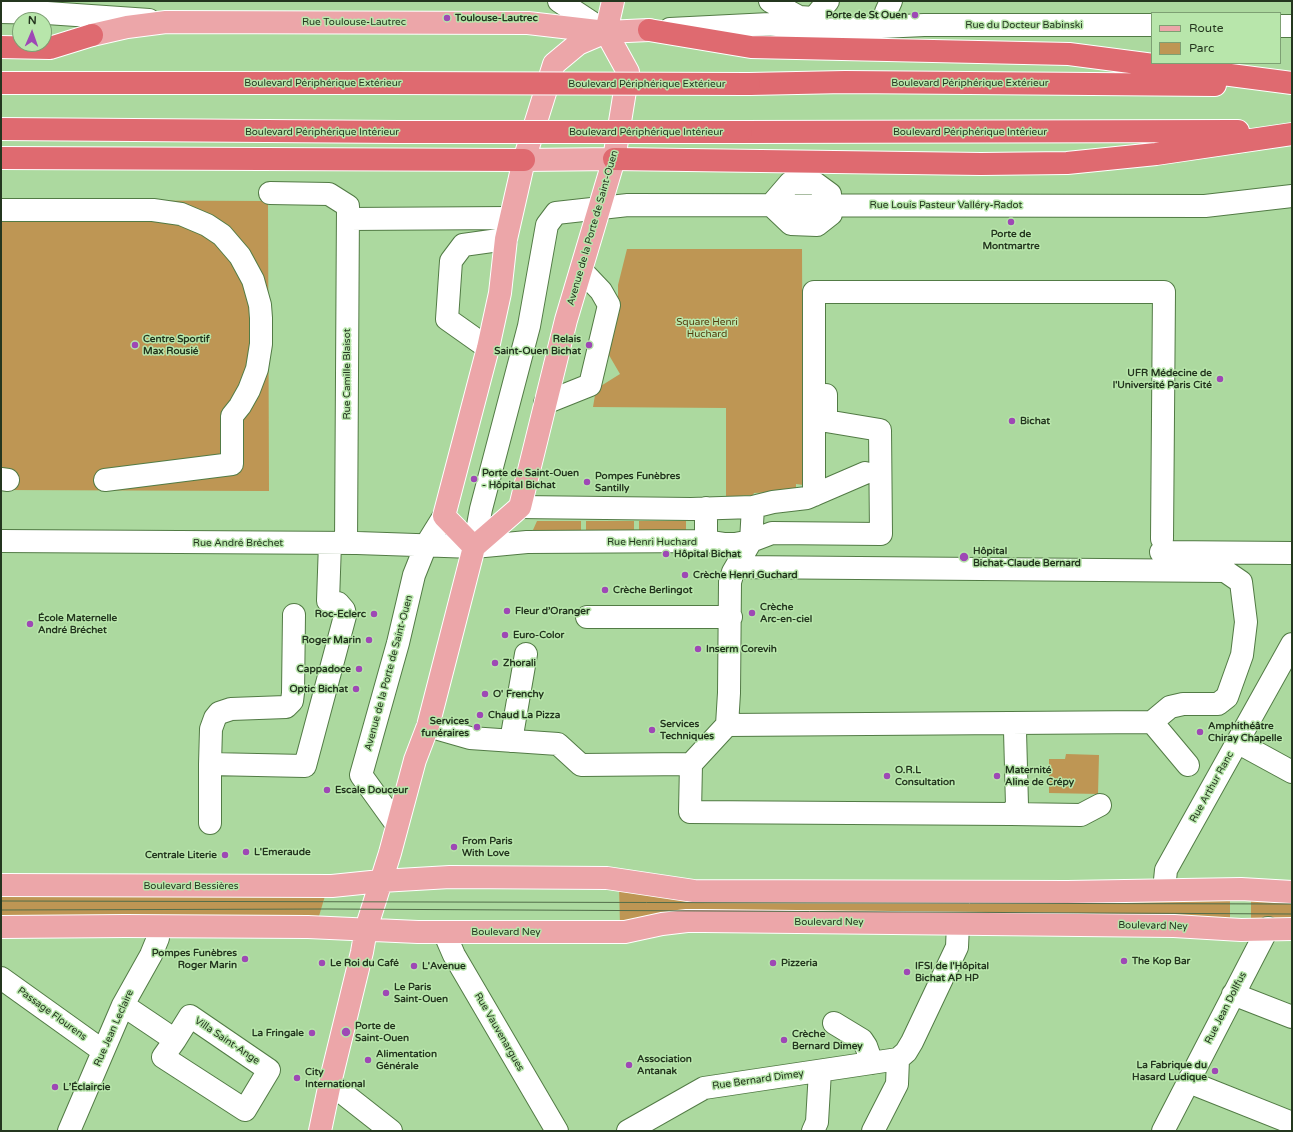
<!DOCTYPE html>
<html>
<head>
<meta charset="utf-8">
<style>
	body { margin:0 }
	#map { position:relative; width:1293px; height:1132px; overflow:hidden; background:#acd99f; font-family:"Varela Round",sans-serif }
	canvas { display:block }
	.frame { position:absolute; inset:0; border:2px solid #24361f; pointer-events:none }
	.legend { position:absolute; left:1151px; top:12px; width:130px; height:52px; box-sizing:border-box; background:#b8e6ab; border:1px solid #7da073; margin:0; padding:5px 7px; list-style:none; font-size:12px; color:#24361f }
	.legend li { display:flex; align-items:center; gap:8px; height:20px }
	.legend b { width:20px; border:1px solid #7da073 }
	.north { position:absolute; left:12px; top:12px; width:40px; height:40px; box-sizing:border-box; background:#b8e6ab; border:1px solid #7da073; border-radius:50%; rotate:2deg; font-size:11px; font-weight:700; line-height:16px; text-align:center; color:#24361f }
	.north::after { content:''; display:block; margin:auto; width:14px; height:18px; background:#9e48b5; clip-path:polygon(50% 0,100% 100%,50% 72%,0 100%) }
</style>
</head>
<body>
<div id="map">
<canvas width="1293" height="1132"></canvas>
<div class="frame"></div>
<ul class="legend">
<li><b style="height:5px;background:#eca6a9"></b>Route</li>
<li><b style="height:11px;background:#be9654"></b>Parc</li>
</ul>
<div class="north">N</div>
</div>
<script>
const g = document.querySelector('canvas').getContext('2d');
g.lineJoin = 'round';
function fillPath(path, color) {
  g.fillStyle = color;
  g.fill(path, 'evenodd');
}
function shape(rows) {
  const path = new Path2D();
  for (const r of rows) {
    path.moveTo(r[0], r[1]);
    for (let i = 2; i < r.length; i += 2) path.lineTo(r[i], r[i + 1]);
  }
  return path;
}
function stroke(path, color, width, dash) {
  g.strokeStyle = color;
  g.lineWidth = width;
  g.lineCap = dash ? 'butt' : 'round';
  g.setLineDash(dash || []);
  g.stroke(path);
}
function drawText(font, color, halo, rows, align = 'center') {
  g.font = font + ' "Varela Round",sans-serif';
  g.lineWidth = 3;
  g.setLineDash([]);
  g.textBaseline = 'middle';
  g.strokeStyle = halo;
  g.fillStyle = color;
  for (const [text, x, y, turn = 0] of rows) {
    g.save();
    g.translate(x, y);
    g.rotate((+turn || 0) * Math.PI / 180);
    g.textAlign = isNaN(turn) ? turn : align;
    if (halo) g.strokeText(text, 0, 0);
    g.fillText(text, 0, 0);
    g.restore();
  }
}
fillPath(shape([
	[1,200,268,201,269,491,1,490],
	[627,249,802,249,803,485,796,484,796,491,754,493,753,495,726,497,726,408,593,407,596,389,620,374,606,350,618,303,618,285],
	[537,521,581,521,581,530,533,530],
	[586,521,634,521,634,531,586,530],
	[639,521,686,521,686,531,639,530],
	[1066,754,1099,755,1098,794,1049,793,1049,759,1065,759],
	[619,887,1230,897,1230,921,620,925],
	[1,890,325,896,319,916,310,916,309,919,1,919],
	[1251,897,1292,900,1292,918,1251,921]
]), '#be9654');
const minor = shape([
	[559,1,606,32],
	[770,1,799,17,814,18],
	[1,12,47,13,149,20],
	[886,12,891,1],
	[814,18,828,1],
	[1280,26,1292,26],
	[670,29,770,24,799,28,817,30,924,25,1152,25],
	[790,183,815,183,830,194,831,214,817,225,791,224,771,205,790,183],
	[270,193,329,194,348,206,346,543],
	[1,210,153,210,181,214,207,225,222,235,240,256,253,280,260,305,261,318,261,344,257,369,249,390,240,406,232,416,232,464,105,480],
	[348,219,510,218],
	[488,348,447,319,451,261,463,245,506,239],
	[545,403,590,385,609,305,601,291,582,271],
	[1,479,8,480],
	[814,495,814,292,1164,292,1162,539],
	[520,507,691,509,753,507,773,502,807,498,865,473],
	[753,507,751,541,733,572,730,582,729,693,727,725,691,764,690,812,1011,814,1017,805,1015,731,1020,723],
	[1,541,357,543,474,547,527,542,706,541,706,508],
	[706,541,725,544,735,544,751,541,772,533,881,534,880,430,826,421,826,395],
	[474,547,481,509,529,326,547,225,556,213,628,205,1205,206,1292,196],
	[1161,552,1292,553],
	[736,567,1225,571,1241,582,1246,622,1242,655,1227,697,1218,704,1183,704,1170,707,1152,722],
	[587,617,731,617],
	[727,725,1152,722,1188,765],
	[428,726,470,738,558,744,581,765,691,764],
	[511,741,526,654],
	[1237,742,1292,772],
	[210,764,211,729,215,718,219,713,231,709,286,707,292,701,293,693,294,615],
	[1011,814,1081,815,1100,805],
	[210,823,210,764,305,766,345,616,344,610,338,603,328,601,330,543],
	[397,825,361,775,398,643,414,575,426,545,444,516],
	[1164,890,1166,870,1292,644],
	[444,932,454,955,557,1131],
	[1,978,103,1051],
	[1233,994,1292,1017],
	[123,1005,175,1040,163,1057,245,1110,269,1070,190,1016,175,1040],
	[834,1023,862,1040,866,1046,872,1063],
	[1190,1078,1199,1086,1292,1123],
	[330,1083,391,1131],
	[69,1131,123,1005,151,955,158,938,158,927],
	[628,1131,704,1088,898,1059,906,1052,912,1042,957,947,958,924],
	[813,1131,817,1122,820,1071],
	[873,1131,897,1084,898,1059],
	[1163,1131,1268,928]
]);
const major = shape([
	[606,32,613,1],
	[92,35,127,27,166,22,528,23,606,32,649,30],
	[524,160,614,159],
	[474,547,444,516,488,348,500,293,506,239,524,160,554,64,578,44,606,32],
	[1,885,332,886,381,881,450,877,607,878,694,891,1067,892,1241,889,1292,892],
	[1,927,125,926,308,927,418,932,625,932,662,924,687,921,703,921,1174,926,1241,930,1292,929],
	[320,1131,330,1083,362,952,366,929,390,853,415,760,428,726,474,547,520,507,566,320,614,159,628,72,606,32]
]);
const highway = shape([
	[649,30,751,47,1069,54,1292,83],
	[1,47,50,48,92,35],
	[1,83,389,83],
	[749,84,845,82,1215,85],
	[1,129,399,132],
	[741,132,1238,131],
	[1,158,524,160],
	[614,159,981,164,1067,163,1156,154,1292,134]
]);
stroke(minor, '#527b45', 24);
stroke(major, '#fff', 24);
stroke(highway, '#fff', 24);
stroke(minor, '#fff', 22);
stroke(major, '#eca6a9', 22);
stroke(highway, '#df6a70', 22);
stroke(shape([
	[1,901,1292,904],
	[1,910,327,909,1292,914]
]), '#526d4a', 1);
const highwayBridge = shape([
	[389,83,749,84],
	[399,132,741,132]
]);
stroke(highwayBridge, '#fff', 24, []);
stroke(highwayBridge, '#df6a70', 22);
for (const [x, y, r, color] of [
	[915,15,4,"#9e48b5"],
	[447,18,4,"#9e48b5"],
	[1011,222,4,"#9e48b5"],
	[135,345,4,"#9e48b5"],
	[589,345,4,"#9e48b5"],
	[1220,379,4,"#9e48b5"],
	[1012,421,4,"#9e48b5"],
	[474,479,4,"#9e48b5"],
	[587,482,4,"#9e48b5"],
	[666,554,4,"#9e48b5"],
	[964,557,5,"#9e48b5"],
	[685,575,4,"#9e48b5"],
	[605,590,4,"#9e48b5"],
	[507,611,4,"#9e48b5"],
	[752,613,4,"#9e48b5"],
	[374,614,4,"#9e48b5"],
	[30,624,4,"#9e48b5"],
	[505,635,4,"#9e48b5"],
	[369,640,4,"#9e48b5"],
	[698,649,4,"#9e48b5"],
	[495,663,4,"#9e48b5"],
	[359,669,4,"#9e48b5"],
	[356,689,4,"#9e48b5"],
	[485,694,4,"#9e48b5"],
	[480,715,4,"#9e48b5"],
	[477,727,4,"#9e48b5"],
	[652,730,4,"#9e48b5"],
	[1200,732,4,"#9e48b5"],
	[887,776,4,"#9e48b5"],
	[997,776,4,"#9e48b5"],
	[327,790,4,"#9e48b5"],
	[454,847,4,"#9e48b5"],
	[246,852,4,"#9e48b5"],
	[225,855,4,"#9e48b5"],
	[245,959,4,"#9e48b5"],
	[1124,961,4,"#9e48b5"],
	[322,963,4,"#9e48b5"],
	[773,963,4,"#9e48b5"],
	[414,966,4,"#9e48b5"],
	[907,972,4,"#9e48b5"],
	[386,993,4,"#9e48b5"],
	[346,1032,5,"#9e48b5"],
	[312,1033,4,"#9e48b5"],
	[784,1040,4,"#9e48b5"],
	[368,1060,4,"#9e48b5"],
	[629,1065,4,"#9e48b5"],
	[1215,1071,4,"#9e48b5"],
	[297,1078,4,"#9e48b5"],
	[55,1087,4,"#9e48b5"]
]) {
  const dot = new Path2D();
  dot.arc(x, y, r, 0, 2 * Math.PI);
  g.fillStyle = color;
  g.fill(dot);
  stroke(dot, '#b8e6ab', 1.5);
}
drawText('bold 10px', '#24361f', '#b8e6ab', [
	["Porte de St Ouen",907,15,"right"],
	["Toulouse-Lautrec",455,18],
	["Porte de",1011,234,"center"],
	["Montmartre",1011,246,"center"],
	["Centre Sportif",143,339],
	["Max Rousié",143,351],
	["Relais",581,339,"right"],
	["Saint-Ouen Bichat",581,351,"right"],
	["UFR Médecine de",1212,373,"right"],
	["l'Université Paris Cité",1212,385,"right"],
	["Bichat",1020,421],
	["Porte de Saint-Ouen",482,473],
	["- Hôpital Bichat",482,485],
	["Pompes Funèbres",595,476],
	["Santilly",595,488],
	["Hôpital",973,551],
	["Bichat-Claude Bernard",973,563],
	["Hôpital Bichat",674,554],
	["Crèche Henri Guchard",693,575],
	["Crèche Berlingot",613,590],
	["Crèche",760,607],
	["Arc-en-ciel",760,619],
	["Fleur d’Oranger",515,611],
	["Roc-Eclerc",366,614,"right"],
	["École Maternelle",38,618],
	["André Bréchet",38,630],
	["Euro-Color",513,635],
	["Roger Marin",361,640,"right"],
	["Inserm Corevih",706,649],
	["Zhorali",503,663],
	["Cappadoce",351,669,"right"],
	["Optic Bichat",348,689,"right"],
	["O' Frenchy",493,694],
	["Chaud La Pizza",488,715],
	["Services",469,721,"right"],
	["funéraires",469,733,"right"],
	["Services",660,724],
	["Techniques",660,736],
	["Amphithéâtre",1208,726],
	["Chiray Chapelle",1208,738],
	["O.R.L",895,770],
	["Consultation",895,782],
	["Maternité",1005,770],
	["Aline de Crépy",1005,782],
	["Escale Douceur",335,790],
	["From Paris",462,841],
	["With Love",462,853],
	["L'Emeraude",254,852],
	["Centrale Literie",217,855,"right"],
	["Pompes Funèbres",237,953,"right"],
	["Roger Marin",237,965,"right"],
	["The Kop Bar",1132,961],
	["Le Roi du Café",330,963],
	["Pizzeria",781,963],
	["L'Avenue",422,966],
	["IFSI de l'Hôpital",915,966],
	["Bichat AP HP",915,978],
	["Le Paris",394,987],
	["Saint-Ouen",394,999],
	["Porte de",355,1026],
	["Saint-Ouen",355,1038],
	["La Fringale",304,1033,"right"],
	["Crèche",792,1034],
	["Bernard Dimey",792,1046],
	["Alimentation",376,1054],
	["Générale",376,1066],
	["Association",637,1059],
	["Antanak",637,1071],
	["La Fabrique du",1207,1065,"right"],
	["Hasard Ludique",1207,1077,"right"],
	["City",305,1072],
	["International",305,1084],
	["L’Éclaircie",63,1087]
], 'left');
drawText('10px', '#24361f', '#b8e6ab', [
	["Rue Toulouse-Lautrec",354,22],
	["Rue du Docteur Babinski",1024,25],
	["Boulevard Périphérique Extérieur",323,83],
	["Boulevard Périphérique Extérieur",970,83],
	["Boulevard Périphérique Extérieur",647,84],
	["Boulevard Périphérique Intérieur",322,132],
	["Boulevard Périphérique Intérieur",646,132],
	["Boulevard Périphérique Intérieur",970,132],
	["Rue Louis Pasteur Valléry-Radot",946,205],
	["Avenue de la Porte de Saint-Ouen",593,228,-74],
	["Rue Camille Blaisot",347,374,-90],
	["Rue Henri Huchard",652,542],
	["Rue André Bréchet",238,543],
	["Avenue de la Porte de Saint-Ouen",389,673,-75],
	["Rue Arthur Ranc",1212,787,-61],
	["Boulevard Bessières",191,886],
	["Boulevard Ney",829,922],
	["Boulevard Ney",1153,926,1],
	["Boulevard Ney",506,932],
	["Rue Jean Dollfus",1226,1008,-63],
	["Passage Flourens",52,1014,36],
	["Rue Jean Leclaire",114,1028,-66],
	["Rue Vauvenargues",499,1032,60],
	["Villa Saint-Ange",227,1041,34],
	["Rue Bernard Dimey",758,1080,-8]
]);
drawText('10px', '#533a0b', '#b8e6ab', [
	["Square Henri",707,322],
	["Huchard",707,334]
]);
</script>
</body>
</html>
